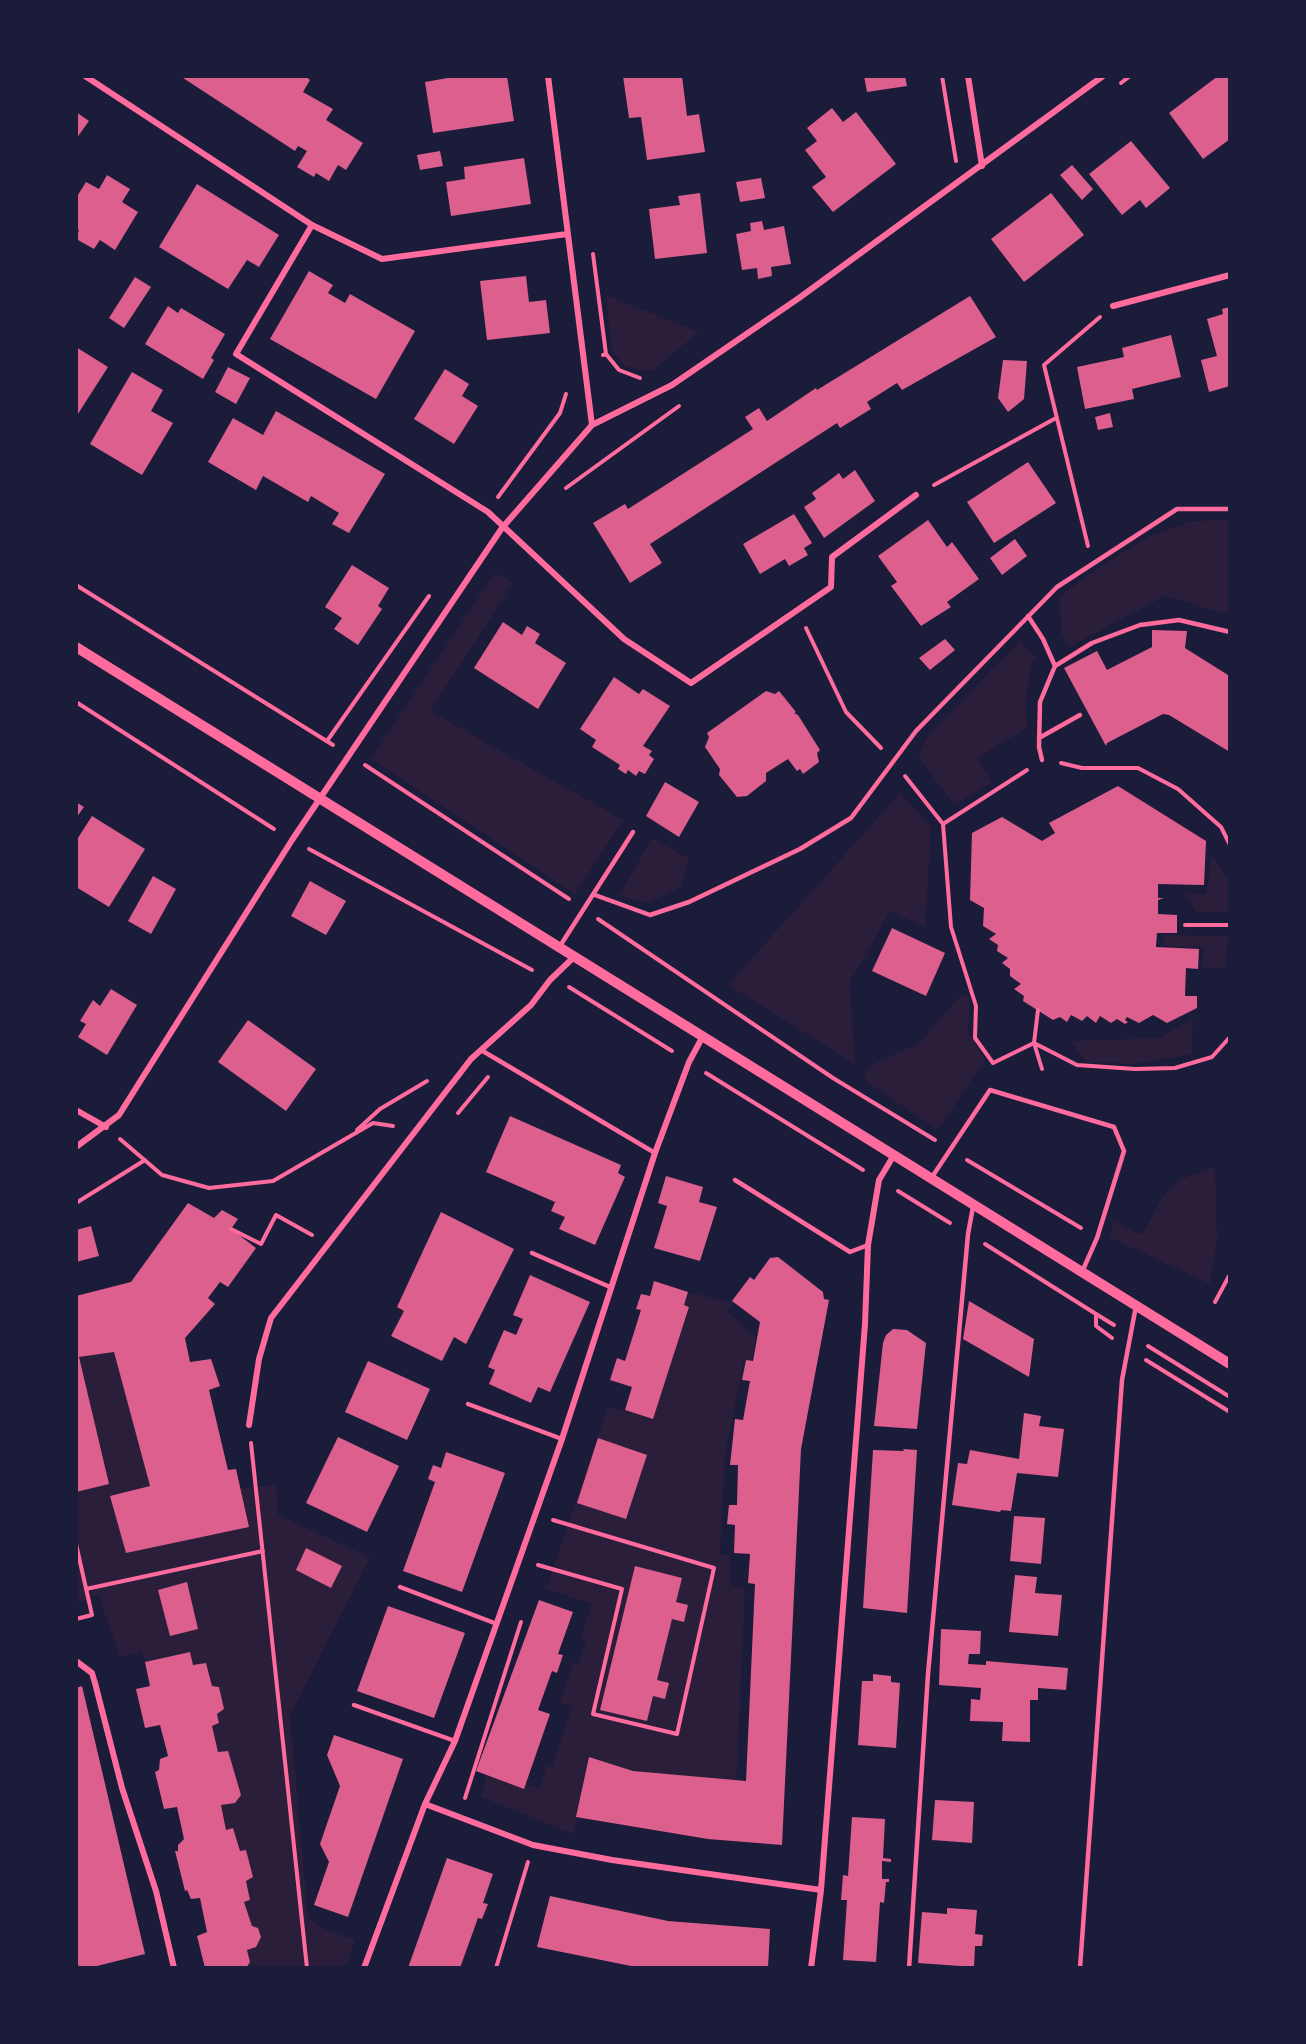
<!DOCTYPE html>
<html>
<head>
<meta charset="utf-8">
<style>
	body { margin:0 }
	#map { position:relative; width:1306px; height:2044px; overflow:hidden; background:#1b1b3a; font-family:Commissioner,sans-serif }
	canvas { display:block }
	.frame { position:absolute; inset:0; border:78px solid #1b1b3a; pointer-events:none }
</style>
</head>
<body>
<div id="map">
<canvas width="1306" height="2044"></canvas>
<div class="frame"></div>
</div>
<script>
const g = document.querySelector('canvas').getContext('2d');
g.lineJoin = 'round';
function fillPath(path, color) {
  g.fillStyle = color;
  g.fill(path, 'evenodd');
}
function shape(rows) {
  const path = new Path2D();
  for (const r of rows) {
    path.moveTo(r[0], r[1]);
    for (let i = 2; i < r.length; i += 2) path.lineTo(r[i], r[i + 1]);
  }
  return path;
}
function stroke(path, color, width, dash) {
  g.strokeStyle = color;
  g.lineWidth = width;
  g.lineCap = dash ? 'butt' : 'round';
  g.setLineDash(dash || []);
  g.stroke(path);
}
fillPath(shape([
	[606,295,699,332,653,370,640,371,624,365,612,351],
	[1229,520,1229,615,1165,596,1069,647,1061,632,1060,596,1095,570,1150,536,1192,521],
	[495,573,513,583,430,711,623,820,575,894,371,759],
	[1019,642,1036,657,1031,664,1026,702,1027,728,977,758,992,783,954,805,918,756,928,736],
	[900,793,931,826,925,927,890,911,850,982,855,1064,728,985],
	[652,838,689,859,680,888,647,903,619,896],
	[1212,854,1229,882,1229,908,1226,912,1196,912,1185,893,1206,894],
	[1164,935,1228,936,1225,968,1202,968,1203,947,1163,946],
	[961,995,970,998,968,1031,985,1060,938,1130,864,1080,870,1065,918,1044],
	[1193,1018,1192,1054,1135,1064,1086,1062,1070,1041,1160,1038],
	[1215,1166,1217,1239,1210,1284,1109,1237,1114,1221,1142,1235,1162,1198,1178,1181],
	[688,1292,733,1303,727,1311,756,1338,752,1361,744,1360,725,1455,720,1555,730,1555,730,1586,745,1588,736,1788,589,1765,573,1834,481,1797,487,1771,539,1788,547,1766,552,1767,572,1707,560,1703,573,1662,579,1664,586,1641,580,1639,592,1604,546,1589,608,1407,653,1418,689,1308,684,1305],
	[114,1352,150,1486,110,1496,126,1553,248,1527,240,1489,276,1484,278,1515,370,1557,290,1716,308,1917,323,1929,355,1940,346,1967,246,1967,250,1962,247,1950,256,1947,261,1937,258,1929,252,1926,244,1902,250,1900,246,1881,253,1877,246,1851,240,1851,233,1828,226,1830,221,1805,235,1803,227,1751,218,1752,212,1726,219,1723,217,1714,224,1709,219,1687,212,1686,206,1663,193,1665,190,1652,145,1662,142,1651,120,1657,98,1594,77,1604,76,1358]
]), '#2a1e3b');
fillPath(shape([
	[180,76,305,76,310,80,303,92,333,109,326,120,363,143,346,170,338,165,329,181,316,173,314,177,297,167,307,151,298,146,295,151],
	[459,76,507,76,514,121,433,133,425,82],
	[623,76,682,76,687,116,699,114,705,152,647,160,641,117,629,118],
	[864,76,905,76,907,86,867,92],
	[1218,76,1227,76,1230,80,1230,139,1203,159,1169,113],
	[832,108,843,122,856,112,896,164,833,212,812,187,826,177,805,150,817,141,807,128],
	[76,112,89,121,76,139],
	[1131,141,1170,188,1146,208,1140,200,1122,215,1089,174],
	[440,151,443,166,420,170,417,155],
	[524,158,531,204,451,216,446,182,465,179,464,167],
	[1072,165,1093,189,1082,200,1060,175],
	[107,175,130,189,122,202,138,212,115,250,100,240,94,249,76,239,79,230,76,228,76,198,86,182,99,189],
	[761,178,765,198,740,202,736,182],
	[197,184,279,235,259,267,247,260,228,289,159,247],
	[700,193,707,253,655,259,649,209,680,205,678,196],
	[1051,193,1084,235,1024,282,991,239],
	[762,221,764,230,784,226,791,264,771,267,772,276,758,279,757,268,742,270,736,234,751,231,750,223],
	[309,271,333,285,328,293,345,303,350,294,415,331,376,399,270,339],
	[526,276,529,302,546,300,550,333,487,340,480,281],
	[135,277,151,287,124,328,109,318],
	[970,296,996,337,902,390,897,383,867,402,871,409,840,428,837,423,650,544,662,563,630,583,593,523,625,504,628,509,753,429,745,417,759,408,767,421,816,388,817,390],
	[168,306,178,313,181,308,225,334,211,358,214,360,203,379,145,344],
	[1230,307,1230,386,1209,392,1201,360,1217,356,1207,319,1223,314,1222,309],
	[1171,335,1181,377,1132,389,1134,399,1085,409,1077,367,1124,357,1122,348],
	[76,347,108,367,76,417],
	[1003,360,1027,361,1024,399,1008,412,998,398],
	[228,367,250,378,236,404,215,392],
	[445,369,469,384,462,396,478,406,454,444,414,419],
	[132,372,163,390,151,411,173,423,142,475,90,444],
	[276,411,385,474,349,533,332,524,339,513,311,496,308,502,263,476,256,490,208,462,233,418,263,435],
	[1110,413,1113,427,1098,430,1095,417],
	[1028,462,1056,503,994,543,967,502],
	[855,470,875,501,824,538,804,507,816,499,812,493,826,483,839,473,843,479],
	[794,514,812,543,804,548,808,555,789,566,785,559,760,574,743,544],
	[928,520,947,547,952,542,979,579,947,602,951,607,921,626,891,586,897,582,878,556],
	[1015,539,1027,556,1002,575,990,558],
	[352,565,389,588,378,606,382,609,358,645,334,629,342,618,325,607],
	[503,622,522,635,527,626,540,634,535,643,566,663,538,709,474,668],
	[1152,630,1187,631,1185,648,1228,675,1230,672,1230,752,1169,715,1163,714,1107,743,1106,746,1064,668,1097,651,1107,670,1152,647],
	[945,639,955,650,930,670,919,658],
	[614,677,639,694,643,689,670,706,643,746,652,751,649,755,654,759,645,774,639,771,636,776,628,770,626,774,618,769,620,765,592,747,596,740,580,729],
	[766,691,775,694,779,691,796,712,794,713,798,715,820,750,817,753,819,762,803,774,800,769,797,771,788,759,766,773,766,781,747,796,737,797,719,775,720,769,705,747,709,737,707,733],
	[665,782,699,802,679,837,646,816],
	[1118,786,1206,841,1204,885,1158,884,1158,898,1164,898,1158,900,1158,914,1177,915,1177,933,1157,933,1156,947,1199,949,1198,969,1186,968,1185,996,1197,996,1197,1008,1167,1023,1153,1015,1139,1023,1127,1017,1125,1020,1128,1022,1125,1024,1117,1019,1111,1023,1100,1016,1096,1023,1087,1016,1082,1021,1071,1015,1067,1022,1060,1017,1053,1020,1023,1001,1024,996,1014,989,1021,984,1010,976,1010,969,1002,963,1008,958,997,951,998,945,989,939,996,934,983,926,984,908,970,900,972,833,1002,817,1042,841,1055,833,1049,823],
	[76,802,84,807,76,818],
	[92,816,145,849,109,907,76,887,76,841],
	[153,876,176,889,151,934,128,921],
	[310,881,346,901,326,935,291,916],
	[892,928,945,953,926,996,872,971],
	[111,989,137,1005,107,1055,78,1037,86,1024,80,1021,93,1000,100,1006],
	[248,1020,316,1069,286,1111,218,1062],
	[510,1116,621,1165,618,1173,625,1177,595,1245,559,1229,565,1217,551,1211,555,1202,486,1172],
	[666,1176,703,1187,699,1202,717,1207,700,1261,654,1248,667,1206,658,1203],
	[188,1203,214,1218,222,1210,238,1219,231,1229,256,1248,228,1287,220,1282,208,1298,215,1304,185,1338,190,1362,211,1359,220,1386,209,1390,228,1470,236,1469,249,1527,126,1553,110,1496,150,1486,114,1352,79,1357,109,1484,76,1492,76,1296,131,1282],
	[441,1212,514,1249,466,1344,454,1337,442,1361,391,1336,404,1311,397,1307],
	[91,1226,99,1256,76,1262,76,1230],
	[778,1257,823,1292,824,1299,829,1300,801,1449,782,1845,708,1839,576,1817,589,1757,633,1771,746,1781,755,1584,748,1583,750,1554,734,1553,735,1525,727,1524,729,1505,737,1505,738,1465,730,1465,735,1419,743,1420,750,1381,742,1380,746,1360,753,1361,760,1322,732,1301,750,1277,754,1280,770,1258],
	[530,1275,590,1302,550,1392,538,1387,531,1403,489,1384,495,1370,488,1367,504,1330,516,1335,523,1319,513,1315],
	[654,1281,688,1292,684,1305,689,1307,653,1419,625,1410,632,1387,610,1380,617,1358,625,1361,641,1310,636,1309,641,1294,650,1296],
	[969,1301,1034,1339,1029,1377,963,1339],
	[893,1329,907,1330,926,1343,917,1429,874,1426,883,1343,886,1335],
	[368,1361,430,1389,407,1440,345,1412],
	[1024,1413,1041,1416,1039,1426,1064,1429,1058,1477,1017,1473,1011,1511,1001,1510,1000,1512,952,1505,958,1463,967,1464,970,1450,1019,1459],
	[338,1437,399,1466,367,1532,306,1503],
	[598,1438,647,1455,626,1519,577,1503],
	[903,1449,917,1450,907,1613,863,1608,873,1450,904,1451],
	[446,1452,505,1473,462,1592,403,1571,435,1482,428,1479,433,1465,441,1468],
	[1014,1516,1045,1518,1041,1564,1010,1561],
	[306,1548,342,1566,331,1588,296,1570],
	[635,1566,682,1578,676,1602,688,1605,684,1622,672,1619,657,1680,669,1683,665,1699,653,1696,647,1721,600,1710],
	[1015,1575,1037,1577,1035,1593,1062,1595,1058,1636,1009,1632],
	[187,1582,198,1629,170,1636,158,1590],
	[539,1600,573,1612,558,1654,563,1655,557,1673,552,1671,538,1710,550,1714,524,1789,476,1771],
	[388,1606,465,1633,434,1718,357,1691],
	[941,1629,981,1631,980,1654,969,1654,968,1664,986,1665,986,1661,1068,1668,1066,1690,1038,1688,1038,1700,1030,1700,1030,1742,1002,1741,1003,1722,970,1721,971,1699,980,1700,981,1688,939,1685],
	[190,1652,193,1665,206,1663,212,1686,219,1687,224,1709,217,1714,219,1723,212,1726,218,1752,228,1751,241,1795,235,1803,221,1805,226,1830,233,1828,240,1851,246,1850,253,1877,246,1881,250,1900,244,1902,252,1926,258,1928,261,1937,256,1947,247,1950,250,1962,246,1968,205,1968,197,1936,207,1932,200,1898,191,1899,187,1890,185,1891,175,1851,178,1851,178,1845,184,1839,177,1807,164,1809,155,1772,159,1770,160,1759,168,1756,160,1725,145,1728,136,1689,150,1686,145,1662],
	[873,1674,891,1676,891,1682,900,1683,896,1748,858,1745,862,1681,873,1681],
	[82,1686,145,1954,89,1968,79,1968,76,1955,76,1688],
	[334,1735,403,1759,348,1917,314,1905,329,1862,320,1844,340,1786,327,1755],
	[935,1800,974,1802,972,1843,932,1840],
	[852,1817,885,1819,883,1858,891,1859,891,1862,882,1861,882,1879,889,1879,889,1882,886,1882,884,1903,880,1902,876,1962,843,1960,847,1900,841,1900,843,1875,848,1876],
	[447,1858,493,1874,483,1903,488,1904,482,1919,478,1918,460,1968,408,1968],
	[550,1896,668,1921,770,1929,768,1968,641,1968,537,1947],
	[947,1908,977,1910,975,1934,983,1935,982,1946,975,1946,974,1967,918,1963,922,1912,947,1914]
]), '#dd5f8e');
stroke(shape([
	[942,76,956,161],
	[1121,83,1130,76],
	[593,254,606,354],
	[603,355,606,354,619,370,640,378],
	[934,485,1056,418],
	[566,488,679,406],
	[498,497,560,413,566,394],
	[1088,546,1044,365,1100,317],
	[76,585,333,745],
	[806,628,846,712,881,748],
	[76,702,274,829],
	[327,741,429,596],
	[1061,763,1082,768,1138,768,1178,789,1221,827,1230,845],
	[365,765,569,899],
	[905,776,943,824,1027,770],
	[943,824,951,927,976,1006,975,1038,993,1063,1034,1043],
	[309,849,532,970],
	[598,919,833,1078,935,1140],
	[1185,925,1230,925],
	[569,987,672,1051],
	[1038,1010,1034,1043,1042,1069],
	[1034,1043,1077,1065,1135,1069,1175,1068,1212,1057,1230,1037],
	[706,1073,863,1170],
	[458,1113,488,1077],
	[357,1130,380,1109,427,1081],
	[120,1139,162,1175,209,1188,273,1181,373,1123,393,1126],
	[967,1160,1081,1228],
	[898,1191,950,1223],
	[76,1203,145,1160],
	[231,1229,261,1244,276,1215,312,1235],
	[985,1244,1096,1314,1096,1326,1112,1338],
	[1215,1302,1229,1276],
	[1096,1314,1114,1325],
	[1148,1346,1230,1397],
	[1146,1360,1230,1412],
	[251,1443,307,1968],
	[76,1544,92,1615,76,1619],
	[538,1565,622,1589,593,1714,677,1734,714,1568,553,1520],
	[86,1589,263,1551],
	[465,1798,521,1622],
	[496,1968,528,1862]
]), '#ff6b9d', 4);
stroke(shape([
	[1028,616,1043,639,1055,666,1092,643,1140,625,1179,620,1230,632],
	[1039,738,1080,715],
	[1042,760,1039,747,1040,702,1055,666],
	[595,895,650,915,689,902,800,849,851,818,916,731,1057,587,1177,509,1230,509],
	[560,946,633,832],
	[481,1050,655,1153],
	[932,1177,990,1090,1114,1127,1124,1151,1097,1238,1082,1272],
	[735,1180,850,1252,868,1245],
	[532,1253,610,1287],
	[468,1404,562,1439],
	[400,1587,497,1624],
	[354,1705,455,1741],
	[909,1968,928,1674,968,1234,973,1207],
	[1080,1968,1122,1380,1136,1306]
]), '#ff6b9d', 4.5);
stroke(shape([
	[85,76,312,225,382,259,567,234],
	[548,76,592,425],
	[968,76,982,166],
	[312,225,236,354,488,512,624,639,691,683,831,587,832,557,916,495],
	[1113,306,1230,275],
	[76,1110,106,1127],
	[76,1147,119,1115,292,840,502,528,592,425,672,385,799,298,1103,76],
	[249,1425,259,1359,271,1318,471,1059,531,1005,550,980,575,956],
	[76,1661,92,1673,95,1683,122,1788,156,1891,174,1968],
	[425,1804,533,1845,612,1860,821,1890,865,1324,868,1245,879,1180,894,1155],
	[364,1968,425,1804,455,1741,562,1439,655,1153,689,1062,703,1036],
	[811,1968,821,1890]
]), '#ff6b9d', 6);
stroke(shape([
	[76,647,1230,1364]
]), '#ff6b9d', 10);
</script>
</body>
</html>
